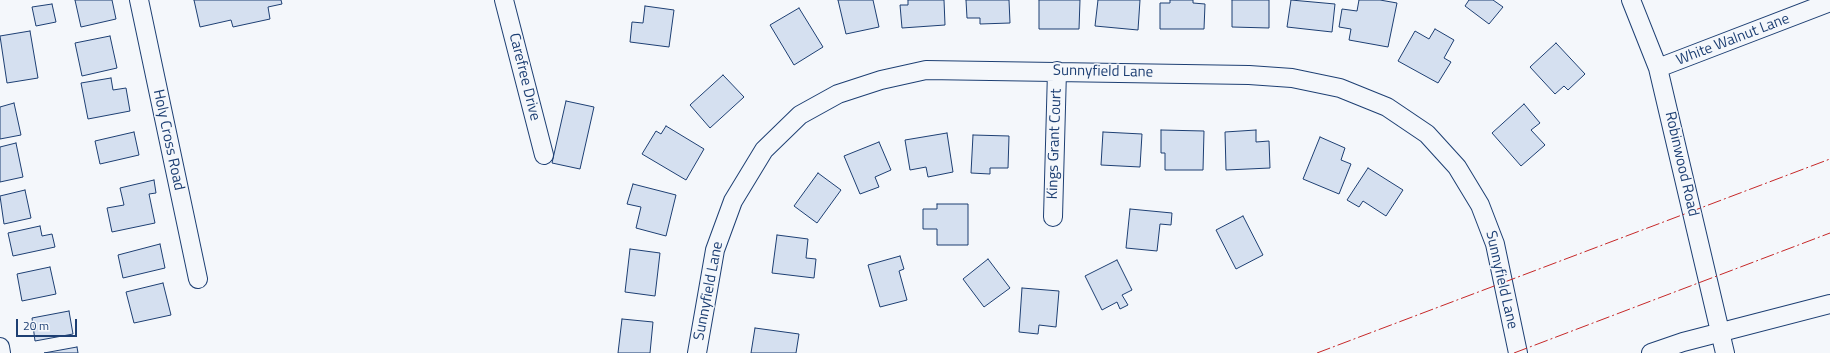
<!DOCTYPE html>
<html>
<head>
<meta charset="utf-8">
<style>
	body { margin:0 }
	#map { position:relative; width:1830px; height:353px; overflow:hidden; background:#f4f7fb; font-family:"Titillium Web",sans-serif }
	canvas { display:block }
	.scale { position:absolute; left:16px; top:319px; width:61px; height:18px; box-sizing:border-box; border:2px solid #1d3f73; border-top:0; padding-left:5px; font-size:12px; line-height:14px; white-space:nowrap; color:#1d3f73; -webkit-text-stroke:3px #f4f7fb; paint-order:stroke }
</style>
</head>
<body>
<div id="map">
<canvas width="1830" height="353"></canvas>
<div class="scale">20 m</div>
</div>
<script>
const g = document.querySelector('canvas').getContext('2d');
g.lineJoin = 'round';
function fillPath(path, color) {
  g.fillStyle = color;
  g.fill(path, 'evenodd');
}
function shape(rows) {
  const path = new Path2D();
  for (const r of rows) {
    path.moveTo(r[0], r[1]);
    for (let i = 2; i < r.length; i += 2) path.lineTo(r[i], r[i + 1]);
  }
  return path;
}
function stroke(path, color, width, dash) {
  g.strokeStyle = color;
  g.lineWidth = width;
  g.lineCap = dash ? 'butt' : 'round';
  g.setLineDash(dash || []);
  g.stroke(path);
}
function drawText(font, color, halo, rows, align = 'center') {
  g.font = font + ' "Titillium Web",sans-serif';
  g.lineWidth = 3;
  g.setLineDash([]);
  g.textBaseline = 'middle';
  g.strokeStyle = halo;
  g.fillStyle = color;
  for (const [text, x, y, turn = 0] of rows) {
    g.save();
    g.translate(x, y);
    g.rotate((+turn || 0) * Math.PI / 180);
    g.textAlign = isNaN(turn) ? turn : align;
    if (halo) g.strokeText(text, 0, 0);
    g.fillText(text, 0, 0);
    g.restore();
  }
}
const building = shape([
	[75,0,112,0,116,19,81,27,75,0],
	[194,0,281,0,282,4,268,7,270,19,233,27,231,20,200,27,194,0],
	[838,0,873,0,879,27,846,34,838,0],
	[908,0,944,0,945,25,902,28,900,5,908,5,908,0],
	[966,0,1009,0,1010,23,980,24,980,18,967,18,966,0],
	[1039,0,1080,0,1079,29,1039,29,1039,0],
	[1098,0,1140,0,1138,30,1095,26,1098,0],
	[1170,0,1193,0,1193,3,1205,4,1204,29,1160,29,1160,3,1170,3,1170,0],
	[1232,0,1269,0,1269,28,1232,27,1232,0],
	[1291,0,1335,4,1332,32,1287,27,1291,0],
	[1359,0,1380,0,1397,3,1388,47,1349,40,1351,29,1339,27,1342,9,1357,11,1359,0],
	[1469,0,1493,0,1503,7,1489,24,1465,6,1469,0],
	[52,4,56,22,36,26,32,7,52,4],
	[645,6,674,10,669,47,630,42,632,22,643,23,645,6],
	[799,8,823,47,794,65,770,25,799,8],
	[1435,29,1454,40,1444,58,1451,62,1438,83,1398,61,1415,31,1429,39,1435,29],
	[30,31,38,78,7,83,0,36,30,31],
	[110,36,117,68,82,76,75,43,110,36],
	[1556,43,1585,74,1568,90,1564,86,1555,94,1530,67,1556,43],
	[723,75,744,97,710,128,690,105,723,75],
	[111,78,113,90,126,88,130,111,88,119,81,83,111,78],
	[566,101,594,107,580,169,552,163,566,101],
	[14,103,21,135,0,139,0,107,14,103],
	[1524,104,1540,123,1531,130,1545,145,1521,166,1492,133,1524,104],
	[666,126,704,149,686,180,642,154,656,131,661,134,666,126],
	[1161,130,1204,131,1203,170,1165,170,1165,153,1161,153,1161,130],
	[1256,130,1256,142,1269,141,1270,168,1226,170,1225,132,1256,130],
	[134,132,139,155,100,164,95,141,134,132],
	[1103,132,1142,134,1140,167,1101,165,1103,132],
	[947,133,953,172,928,177,926,167,910,170,905,140,947,133],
	[973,135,1009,136,1008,168,990,168,990,174,971,173,973,135],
	[1320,137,1345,148,1341,160,1351,164,1339,194,1303,179,1320,137],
	[879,142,891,170,875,177,879,187,860,194,844,156,879,142],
	[16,143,23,177,0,182,0,147,16,143],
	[1368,168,1403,190,1386,216,1363,201,1359,207,1347,200,1368,168],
	[818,173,841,190,817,223,794,206,818,173],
	[154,180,156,193,149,194,155,223,112,232,107,208,124,205,120,188,154,180],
	[633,184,676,195,666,236,636,228,641,207,627,204,633,184],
	[25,190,31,218,4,224,0,196,25,190],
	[937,204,968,204,968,245,937,245,937,229,923,229,923,209,937,209,937,204],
	[1130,209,1172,213,1171,225,1160,224,1157,251,1126,248,1130,209],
	[1243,216,1263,255,1236,269,1216,230,1243,216],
	[40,226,42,236,52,234,55,247,13,256,8,233,40,226],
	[777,235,808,239,806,258,816,259,814,278,772,273,777,235],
	[160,244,165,268,123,278,118,255,160,244],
	[630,249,660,253,655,296,625,292,630,249],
	[900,256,904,269,899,271,907,300,880,307,868,265,900,256],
	[988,259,1010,288,984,307,963,279,988,259],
	[1117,260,1132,290,1122,295,1128,305,1120,309,1117,302,1102,310,1085,276,1117,260],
	[50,267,56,294,22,301,17,274,50,267],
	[163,283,171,315,134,323,126,292,163,283],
	[1022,288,1059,291,1056,327,1039,325,1038,334,1019,332,1022,288],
	[69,311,73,334,35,341,32,318,69,311],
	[622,319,653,322,650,353,618,353,622,319],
	[755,328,799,334,796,353,751,353,755,328],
	[77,347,78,353,44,353,77,347]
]);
fillPath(building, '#d5e0f0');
stroke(building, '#1d3f73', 1);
const minor = shape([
	[139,0,198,279],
	[504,0,544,155],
	[1631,0,1658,68,1725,353],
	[1658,68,1830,2],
	[1053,217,1057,71],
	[0,347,1,353],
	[697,353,715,250,733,201,764,150,800,115,838,94,881,80,926,70,1249,75,1292,78,1340,88,1387,107,1427,134,1457,167,1480,205,1495,244,1518,353],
	[1651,353,1683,342,1830,304]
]);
stroke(minor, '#1d3f73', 20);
stroke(minor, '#f4f7fb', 18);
stroke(shape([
	[1317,353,1830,159],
	[1514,353,1830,233]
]), '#c62828', 1, [14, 3, 2, 3]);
drawText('15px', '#1d3f73', '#f4f7fb', [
	["White Walnut Lane",1733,40,-21],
	["Sunnyfield Lane",1103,72,1],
	["Carefree Drive",524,77,76],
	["Holy Cross Road",168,140,78],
	["Kings Grant Court",1055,144,-88],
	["Robinwood Road",1681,164,77],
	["Sunnyfield Lane",1501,280,77],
	["Sunnyfield Lane",709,291,-79]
]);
</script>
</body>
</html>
